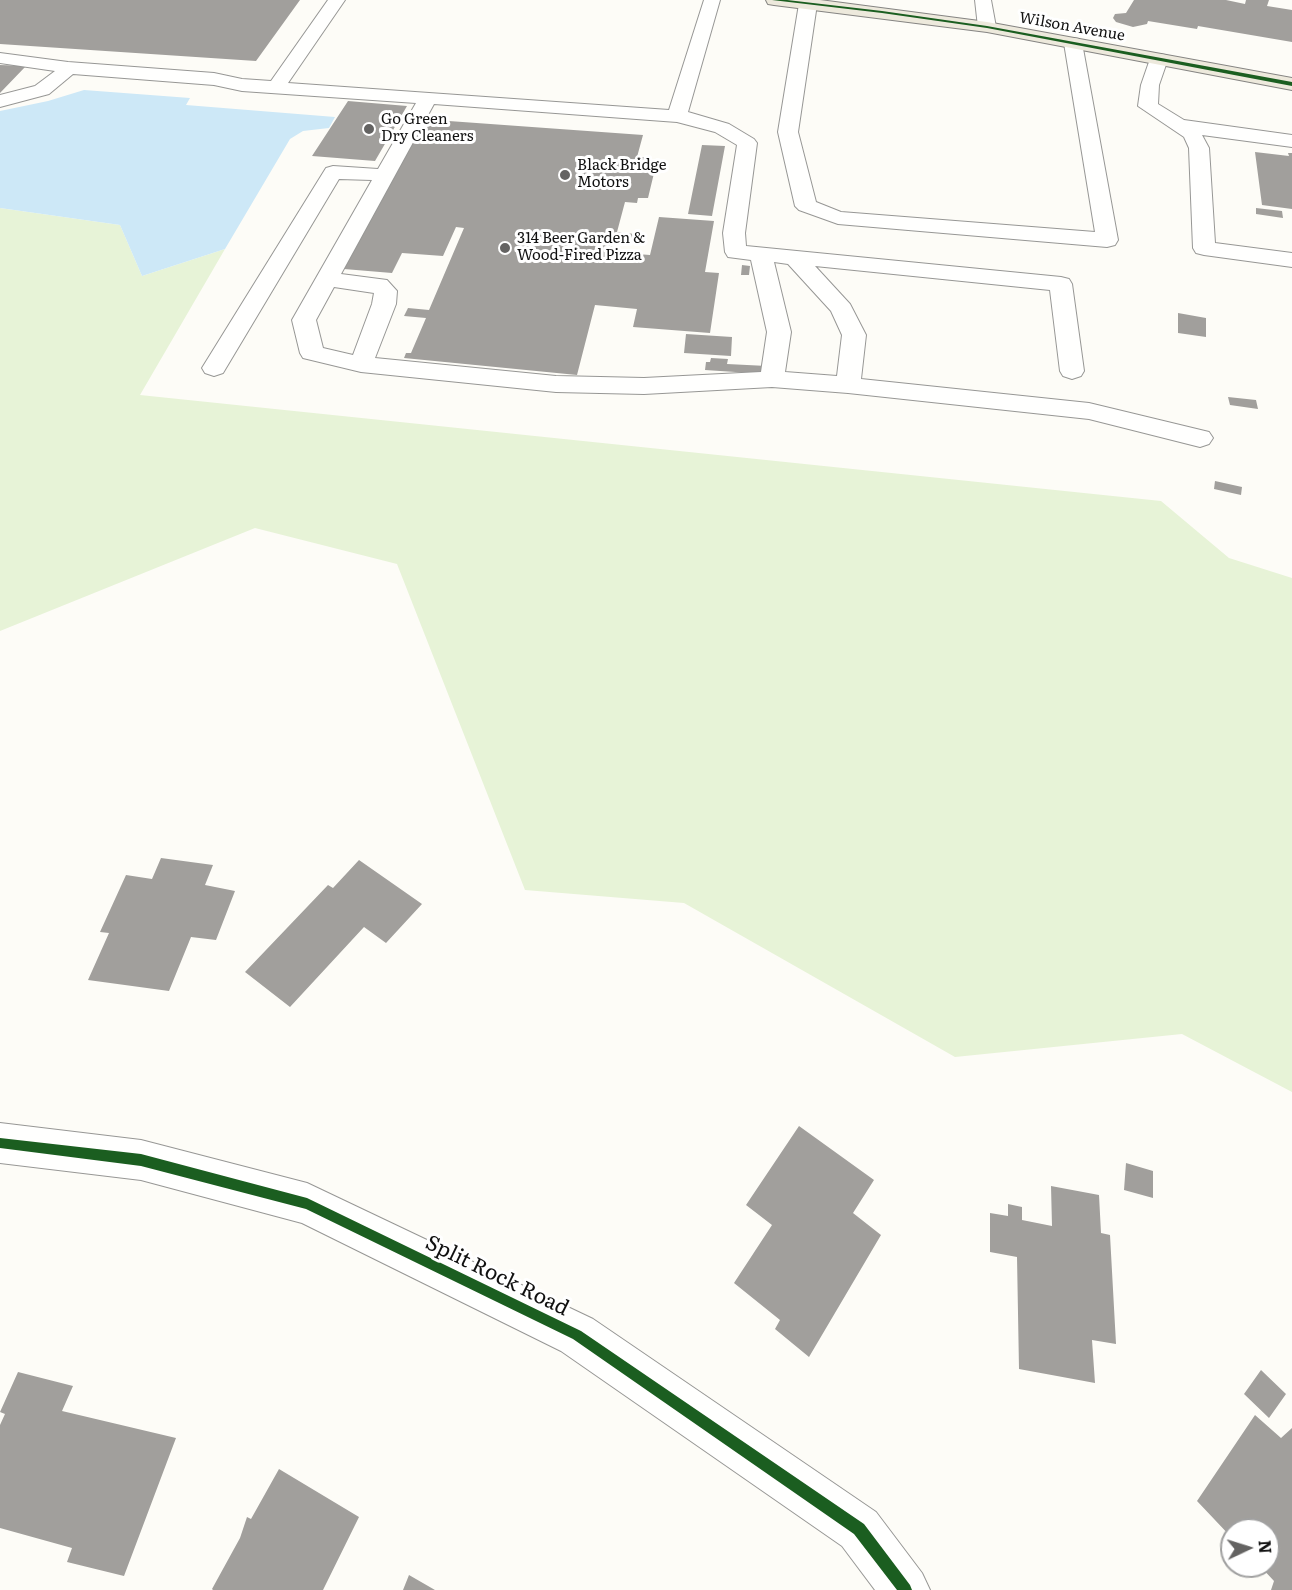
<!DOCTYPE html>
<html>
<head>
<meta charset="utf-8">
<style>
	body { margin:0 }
	#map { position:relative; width:1292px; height:1590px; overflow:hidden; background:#fdfcf7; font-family:Literata,serif }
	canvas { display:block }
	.north { position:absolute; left:1220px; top:1518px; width:60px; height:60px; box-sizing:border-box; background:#fff; border:2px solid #a0a0a0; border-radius:50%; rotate:86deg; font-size:16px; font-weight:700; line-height:24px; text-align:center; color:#111 }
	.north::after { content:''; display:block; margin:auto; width:21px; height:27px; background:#646362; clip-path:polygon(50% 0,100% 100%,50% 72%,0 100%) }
</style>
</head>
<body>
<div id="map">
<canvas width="1292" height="1590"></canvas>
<div class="north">N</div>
</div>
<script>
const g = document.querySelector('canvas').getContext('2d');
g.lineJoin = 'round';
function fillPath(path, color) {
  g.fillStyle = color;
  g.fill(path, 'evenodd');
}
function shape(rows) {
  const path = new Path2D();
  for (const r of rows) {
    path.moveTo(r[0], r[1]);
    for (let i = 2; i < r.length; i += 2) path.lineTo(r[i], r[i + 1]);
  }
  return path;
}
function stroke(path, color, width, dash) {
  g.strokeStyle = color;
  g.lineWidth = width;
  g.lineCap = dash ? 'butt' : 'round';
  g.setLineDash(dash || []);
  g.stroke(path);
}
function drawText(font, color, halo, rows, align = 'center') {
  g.font = font + ' Literata,serif';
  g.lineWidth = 6;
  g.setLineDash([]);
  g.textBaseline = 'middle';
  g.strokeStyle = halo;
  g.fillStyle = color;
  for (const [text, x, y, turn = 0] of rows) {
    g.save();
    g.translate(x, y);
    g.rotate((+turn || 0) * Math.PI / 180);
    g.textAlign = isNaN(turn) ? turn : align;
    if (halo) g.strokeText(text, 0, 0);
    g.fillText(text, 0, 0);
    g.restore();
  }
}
fillPath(shape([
	[0,208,120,225,142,276,225,249,140,395,1161,501,1229,558,1292,578,1292,1092,1182,1034,955,1057,684,903,525,890,397,564,255,528,0,631]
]), '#e7f3d7');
fillPath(shape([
	[84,90,190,98,186,105,335,117,329,128,303,131,290,139,225,249,142,276,120,225,0,208,0,111,48,101]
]), '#cde8f7');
fillPath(shape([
	[0,0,300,0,256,61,0,44],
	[1134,0,1226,0,1245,4,1246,0,1269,0,1267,6,1292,10,1292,42,1198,26,1197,29,1148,21,1147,24,1133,27,1116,22,1113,18,1115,14,1126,13],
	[0,65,26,66,0,93],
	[348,101,407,106,375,161,312,156],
	[421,119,643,135,637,157,646,157,647,169,655,169,648,198,638,198,637,203,625,202,617,232,635,234,633,243,613,242,611,252,650,255,659,217,714,221,705,272,719,273,710,333,633,327,637,309,595,305,577,375,404,358,406,353,411,353,426,318,404,316,408,308,429,310,464,228,456,227,443,256,402,253,392,273,344,269],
	[702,145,725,146,712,216,688,214],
	[1255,152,1289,156,1288,153,1292,153,1292,209,1262,205],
	[1256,208,1282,211,1283,218,1256,214],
	[742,265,750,266,749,275,741,275],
	[1178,313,1206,318,1206,337,1178,333],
	[686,334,732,337,731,356,684,353],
	[711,358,728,359,727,364,767,366,766,374,705,370,706,362,710,362],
	[1228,397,1256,400,1258,409,1230,405],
	[1215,481,1242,487,1241,495,1214,489],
	[161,858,213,865,205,885,235,891,216,940,191,937,169,991,88,980,109,933,100,932,126,875,152,879],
	[359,860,422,904,386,943,364,927,290,1007,245,972,328,885,333,888],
	[799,1126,874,1180,853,1213,881,1235,809,1357,775,1329,780,1320,734,1283,772,1225,746,1205],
	[1126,1163,1153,1171,1153,1198,1124,1190],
	[1051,1186,1099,1195,1101,1233,1110,1235,1116,1344,1092,1340,1095,1383,1019,1369,1017,1257,990,1252,990,1213,1008,1216,1008,1204,1022,1207,1022,1220,1052,1226],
	[1261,1370,1286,1394,1269,1418,1244,1394],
	[18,1372,73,1386,62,1411,176,1438,124,1576,67,1562,72,1548,0,1528,0,1425,5,1414,0,1412],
	[1255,1415,1281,1438,1292,1428,1292,1590,1271,1590,1274,1581,1260,1566,1268,1566,1268,1530,1232,1530,1232,1538,1197,1501],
	[279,1469,359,1517,323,1590,213,1590,212,1589,240,1538,247,1517,251,1519],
	[409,1575,435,1590,403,1590]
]), '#a19f9c');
const minor = shape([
	[328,0,345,0,288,83,669,110,704,0,720,0,688,112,729,124,754,139,757,143,745,233,746,246,1061,277,1069,279,1072,284,1084,371,1081,376,1072,379,1063,376,1060,371,1050,290,815,266,850,304,866,335,861,379,1089,403,1209,432,1213,438,1209,444,1200,447,1089,419,848,393,772,387,644,394,556,392,361,372,303,358,300,353,292,320,372,180,339,179,223,373,214,376,205,373,202,368,326,168,333,166,378,169,416,103,242,91,214,85,73,74,49,94,0,107,0,95,35,86,55,71,0,63,0,53,68,62,214,73,242,79,271,81,328,0],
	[434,104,677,122,715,132,737,145,723,233,725,252,728,257,751,260,767,332,761,372,644,378,556,376,375,358,396,304,397,291,387,280,341,274,434,104],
	[774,262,788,264,831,311,842,335,837,376,785,372,791,332,774,262],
	[334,287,374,293,372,304,353,355,323,348,316,320,334,287],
	[802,0,812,0,817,4,798,132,816,202,841,212,1095,232,1064,43,1067,39,1073,38,1079,39,1082,43,1118,240,1115,245,1107,247,838,224,799,210,795,206,778,132,799,4,802,0],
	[975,0,991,0,996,27,993,31,981,31,978,27,975,0],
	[1159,54,1165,55,1168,59,1159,85,1158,104,1184,120,1292,135,1292,147,1202,135,1209,148,1215,243,1292,253,1292,267,1204,255,1196,253,1193,248,1189,148,1184,137,1138,106,1141,85,1150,59,1153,55,1159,54],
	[0,1123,141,1140,307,1183,593,1319,876,1512,922,1573,930,1590,875,1590,842,1546,561,1351,302,1223,141,1180,0,1163,0,1123]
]);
const major = shape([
	[766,0,820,0,987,22,1292,78,1292,90,987,32,774,5,768,4,766,0]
]);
stroke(minor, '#979795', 2);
stroke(major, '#858482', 2);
fillPath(minor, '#fffffe');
fillPath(major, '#ede9dc');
fillPath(shape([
	[772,0,787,0,882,11,987,26,1292,82,1292,86,987,28,882,13,772,0],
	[0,1138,141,1154,307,1198,581,1331,864,1524,910,1585,912,1590,897,1590,854,1534,573,1339,306,1209,141,1166,0,1148,0,1138]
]), '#1b5e20');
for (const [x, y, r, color] of [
	[369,129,6,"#646362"],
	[565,175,6,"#646362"],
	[505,248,6,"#646362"]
]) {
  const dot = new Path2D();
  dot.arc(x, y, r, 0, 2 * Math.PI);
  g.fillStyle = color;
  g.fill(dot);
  stroke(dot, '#fff', 2);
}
drawText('15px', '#111', '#fff', [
	["Wilson Avenue",1072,27,10]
]);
drawText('15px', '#111', '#fff', [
	["Go Green",381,120],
	["Dry Cleaners",381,137],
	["Black Bridge",577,166],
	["Motors",577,183],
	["314 Beer Garden &",517,239],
	["Wood-Fired Pizza",517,256]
], 'left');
drawText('21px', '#111', '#fff', [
	["Split Rock Road",497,1276,26]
]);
</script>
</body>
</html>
